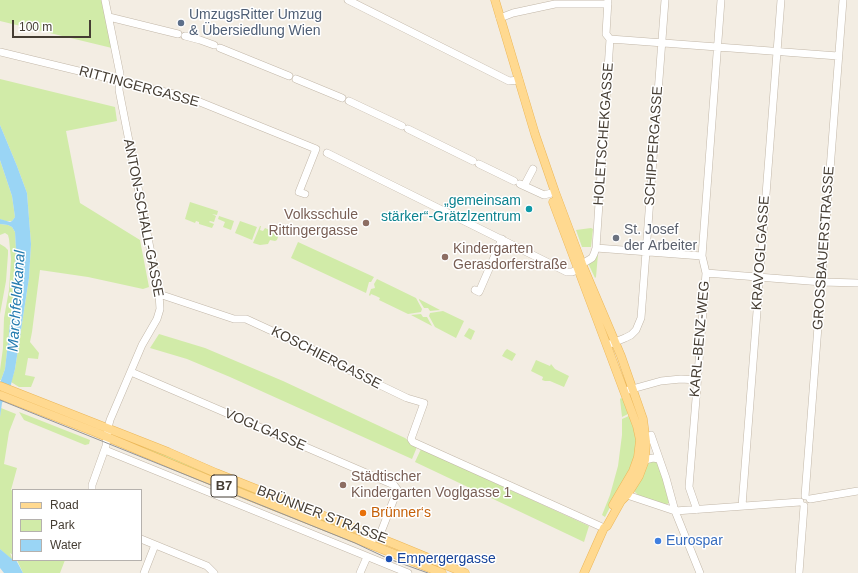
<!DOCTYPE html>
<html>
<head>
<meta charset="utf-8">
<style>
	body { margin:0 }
	#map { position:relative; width:858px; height:573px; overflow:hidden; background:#f3ede3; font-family:Helvetica,sans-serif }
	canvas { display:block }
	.legend { position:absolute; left:12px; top:489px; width:130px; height:72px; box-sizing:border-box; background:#fff; border:1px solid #b5b1ad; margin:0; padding:5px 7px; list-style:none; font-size:12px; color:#453d33 }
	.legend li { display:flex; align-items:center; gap:8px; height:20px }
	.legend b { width:20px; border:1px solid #b5b1ad }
	.scale { position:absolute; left:12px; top:20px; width:79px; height:18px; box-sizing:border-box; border:2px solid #453d33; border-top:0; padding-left:5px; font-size:12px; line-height:14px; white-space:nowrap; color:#453d33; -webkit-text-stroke:3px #fff; paint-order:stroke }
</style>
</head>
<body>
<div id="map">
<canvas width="858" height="573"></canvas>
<ul class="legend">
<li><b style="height:5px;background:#ffd990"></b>Road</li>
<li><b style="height:11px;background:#d1eba8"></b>Park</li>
<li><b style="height:11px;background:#9ad5f5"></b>Water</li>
</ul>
<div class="scale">100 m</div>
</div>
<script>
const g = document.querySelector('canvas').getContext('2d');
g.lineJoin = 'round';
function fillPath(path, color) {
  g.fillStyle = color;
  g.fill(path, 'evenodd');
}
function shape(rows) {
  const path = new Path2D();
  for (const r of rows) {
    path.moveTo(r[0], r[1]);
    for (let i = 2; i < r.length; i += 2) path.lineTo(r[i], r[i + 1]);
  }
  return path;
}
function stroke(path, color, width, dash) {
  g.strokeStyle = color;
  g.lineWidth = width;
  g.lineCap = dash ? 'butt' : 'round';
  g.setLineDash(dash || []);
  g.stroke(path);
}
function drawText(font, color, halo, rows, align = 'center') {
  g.font = font + ' Helvetica,sans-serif';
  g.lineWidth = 3;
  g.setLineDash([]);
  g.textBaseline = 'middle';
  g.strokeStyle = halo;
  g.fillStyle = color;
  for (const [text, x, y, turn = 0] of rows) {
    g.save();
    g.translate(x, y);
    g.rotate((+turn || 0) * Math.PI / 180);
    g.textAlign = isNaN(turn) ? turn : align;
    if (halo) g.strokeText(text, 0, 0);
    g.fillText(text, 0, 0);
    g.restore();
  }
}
fillPath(shape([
	[0,0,103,0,112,48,0,21],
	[0,79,115,107,117,121,66,131,80,203,140,240,149,287,143,289,88,277,40,270,32,332,30,342,39,353,38,359,28,358,25,375,35,377,31,387,19,387,11,382,15,369,29,278,31,244,27,193,17,166,0,125],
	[0,160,12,196,15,217,12,221,5,221,0,219],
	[190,202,218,211,217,215,212,214,216,216,214,222,210,221,209,222,214,224,212,228,199,224,199,222,196,221,195,223,185,219],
	[219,216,234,221,231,230,223,227,225,222,218,219],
	[240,221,257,227,252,240,235,233],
	[0,224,8,225,12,227,15,232,16,249,15,269,17,275,10,324,5,369,1,380,0,380,0,370,3,348,4,318,9,290,11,259,9,239,8,235,5,233,0,235],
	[260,226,261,226,260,230,263,231,265,228,279,234,277,240,275,241,270,240,268,244,260,245,253,243],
	[591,228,593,229,591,247,582,247,576,230],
	[298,242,374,277,371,282,369,282,366,293,291,258],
	[0,244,5,247,8,250,8,254,6,281,0,314],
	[598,254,596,277,595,278,588,263],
	[377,279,416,298,422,309,421,312,408,314,379,300,380,298,376,296,371,294,370,296,369,295,371,289,375,288,374,284],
	[419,300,419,299,440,310,430,311,428,308,424,308],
	[443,311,464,321,456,338,435,327,429,316,430,313],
	[421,314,423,317,427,317,432,326,411,315],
	[469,328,475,331,471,340,464,336],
	[159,334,205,348,283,381,405,438,417,447,412,459,230,377,187,359,150,348],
	[507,349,516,354,512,361,502,356,505,351],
	[536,360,550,366,551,364,555,369,569,376,564,387,550,381,545,381,542,380,543,377,531,371],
	[621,398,623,399,628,414,622,417,620,399],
	[1,408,16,414,9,432,4,464,17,468,11,490,13,491,13,555,10,553,13,561,0,549,0,417],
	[19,412,90,440,89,444,85,445,24,420],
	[631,415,637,431,636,457,605,517,602,515,610,495,618,466,622,435,622,419],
	[124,439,149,449,160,452,344,527,343,529,327,524,123,442],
	[421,449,589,526,584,542,415,462],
	[653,461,659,463,669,503,665,505,638,495,634,491,646,465],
	[17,560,65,560,60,573,23,573]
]), '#d1eba8');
fillPath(shape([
	[0,125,17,166,27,193,31,244,29,278,15,369,10,388,2,403,0,417,0,383,5,369,10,324,17,275,15,269,16,249,15,232,12,227,8,225,0,224,0,219,10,222,12,221,15,217,12,196,0,160],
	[0,549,13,560,16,560,23,573,4,573,0,568]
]), '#9ad5f5');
const minor = shape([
	[348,0,509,81,519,80],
	[109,17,178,34],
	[500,18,513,13,555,4,608,4],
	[185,36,200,40,214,45],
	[610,39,838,56],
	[220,48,289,76],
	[0,52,190,98,316,149,299,192,305,194],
	[296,79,342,98],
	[349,101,402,126],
	[408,129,473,161],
	[327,153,567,272,572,272,579,269,582,264,592,258,594,254,596,248,610,39,606,34,608,0],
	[479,164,514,181],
	[520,184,544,195,555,192],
	[524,186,533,169],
	[596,248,702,256],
	[706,273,822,282,858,283],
	[475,290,479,292,502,239],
	[159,294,234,319,246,319,333,359,334,363,407,398,424,403,411,439,413,442,604,528],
	[610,344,625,338,631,335,636,330,641,318,665,0],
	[131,372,394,485,397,489,397,491,381,532,373,539,361,540],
	[625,391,661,381,681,379,697,380],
	[651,435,666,478,675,511,700,573],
	[105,450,408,573],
	[645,460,653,458,659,459],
	[92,490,92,485,106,446,108,428,110,420,142,345,157,319,160,309,159,294,119,90,120,74,105,0],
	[627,495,675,511,800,502],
	[805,496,843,0],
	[810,499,858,491],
	[742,506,781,0],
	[697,510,689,487,706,273,702,256,721,0],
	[141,539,207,566,214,573],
	[144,573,155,545],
	[360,573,367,557],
	[799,573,804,506]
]);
const major = shape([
	[495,0,535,134,555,192,582,264,621,356,643,419,646,442,645,460,639,476,627,495,621,501,607,526,604,528,584,573],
	[553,202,637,426,640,440,638,457,633,471,613,505],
	[0,386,168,452,216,473,397,545,465,573],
	[0,395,95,432,231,489,442,573]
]);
stroke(minor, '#c2b7a8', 8);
stroke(major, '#ecb758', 9);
stroke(minor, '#fff', 7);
stroke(major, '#ffd990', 8);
stroke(shape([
	[0,400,355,543,389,559,428,573]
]), '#949494', 1);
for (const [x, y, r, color] of [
	[181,23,4,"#5c6f8a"],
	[529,209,4,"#0f9aa8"],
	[366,223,4,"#8d6e63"],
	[616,238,4,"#6b7280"],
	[445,257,4,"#8d6e63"],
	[343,485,4,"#8d6e63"],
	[363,513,4,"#e8710a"],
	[658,541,4,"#3f7fe0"],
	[389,559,4,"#1a4fb4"]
]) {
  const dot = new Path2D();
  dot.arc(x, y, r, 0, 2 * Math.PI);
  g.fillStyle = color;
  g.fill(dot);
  stroke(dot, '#fff', 1.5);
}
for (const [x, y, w] of [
	[224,486,26]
]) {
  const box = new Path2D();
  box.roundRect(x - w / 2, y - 11, w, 22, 3);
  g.fillStyle = '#fff';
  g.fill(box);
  stroke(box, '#453d33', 1);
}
drawText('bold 13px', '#453d33', null, [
	["B7",224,486]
]);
drawText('14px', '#4e5e75', '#fff', [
	["UmzugsRitter Umzug",189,15],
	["& Übersiedlung Wien",189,31]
], 'left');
drawText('14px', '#453d33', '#fff', [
	["RITTINGERGASSE",139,87,15],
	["HOLETSCHEKGASSE",604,134,-86],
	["SCHIPPERGASSE",654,146,-86],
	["ANTON-SCHALL-GASSE",143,218,79],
	["GROSSBAUERSTRASSE",824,248,-86],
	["KRAVOGLGASSE",761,253,-86],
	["KARL-BENZ-WEG",700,339,-85],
	["KOSCHIERGASSE",326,358,27],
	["VOGLGASSE",265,430,23],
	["BRÜNNER STRASSE",322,515,21]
]);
drawText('14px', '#0d838f', '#fff', [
	["„gemeinsam",521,201],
	["stärker“-Grätzlzentrum",521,217]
], 'right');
drawText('14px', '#785e54', '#fff', [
	["Volksschule",358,215,"right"],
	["Rittingergasse",358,231,"right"],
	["Kindergarten",453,249],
	["Gerasdorferstraße",453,265],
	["Städtischer",351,477],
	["Kindergarten Voglgasse 1",351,493]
], 'left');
drawText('14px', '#5b616d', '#fff', [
	["St. Josef",624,230],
	["der Arbeiter",624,246]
], 'left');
drawText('14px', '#c56008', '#fff', [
	["Brünner‘s",371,513]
], 'left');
drawText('14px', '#366cbe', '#fff', [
	["Eurospar",666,541]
], 'left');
drawText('14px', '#164399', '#fff', [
	["Empergergasse",397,559]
], 'left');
drawText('italic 15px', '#247cb0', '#fff', [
	["Marchfeldkanal",17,301,-86]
]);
</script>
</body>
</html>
